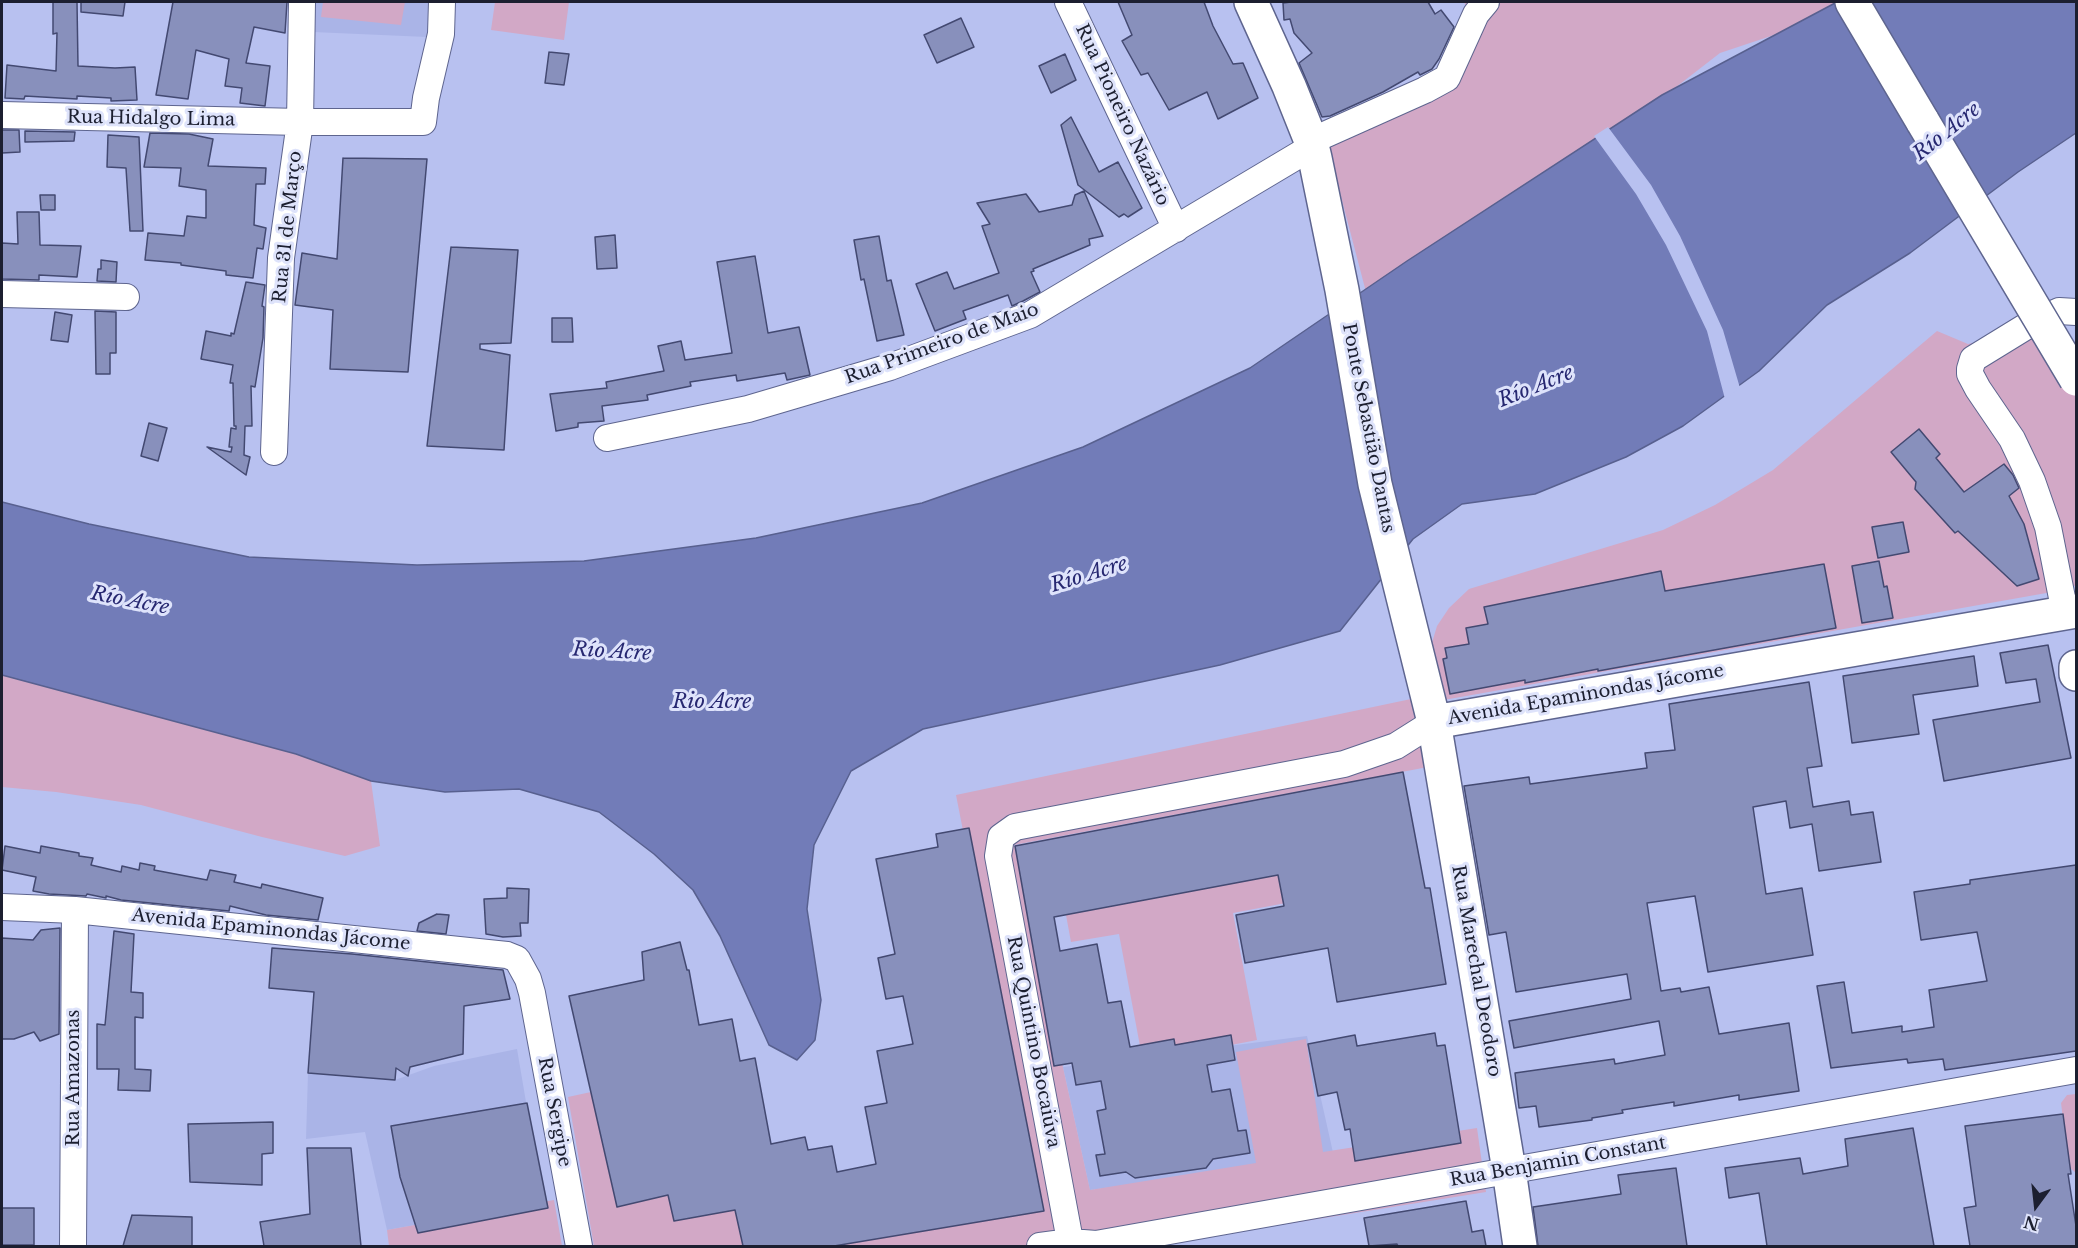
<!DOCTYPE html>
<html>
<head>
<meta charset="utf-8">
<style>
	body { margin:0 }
	#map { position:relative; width:2078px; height:1248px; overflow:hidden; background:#b8c1f0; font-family:"Libre Baskerville",serif }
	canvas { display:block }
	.frame { position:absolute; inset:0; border:3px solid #1c1f30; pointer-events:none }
	.north { position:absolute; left:2006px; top:1176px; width:60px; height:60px; -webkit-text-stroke:4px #dee3fb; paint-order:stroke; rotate:195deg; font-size:16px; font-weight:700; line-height:24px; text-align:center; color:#1c1f30 }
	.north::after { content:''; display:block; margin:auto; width:21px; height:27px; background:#1c1f30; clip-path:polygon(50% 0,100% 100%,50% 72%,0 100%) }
</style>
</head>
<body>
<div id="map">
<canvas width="2078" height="1248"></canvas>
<div class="frame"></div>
<div class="north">N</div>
</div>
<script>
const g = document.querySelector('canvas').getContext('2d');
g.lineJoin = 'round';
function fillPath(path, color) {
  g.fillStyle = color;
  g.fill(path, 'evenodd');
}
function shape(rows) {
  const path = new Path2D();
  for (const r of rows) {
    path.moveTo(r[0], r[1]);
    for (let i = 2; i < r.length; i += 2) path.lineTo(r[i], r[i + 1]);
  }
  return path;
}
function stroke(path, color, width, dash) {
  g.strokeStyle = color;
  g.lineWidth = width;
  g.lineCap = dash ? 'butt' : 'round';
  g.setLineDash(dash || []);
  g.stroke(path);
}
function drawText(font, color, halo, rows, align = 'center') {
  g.font = font + ' "Libre Baskerville",serif';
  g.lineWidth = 6;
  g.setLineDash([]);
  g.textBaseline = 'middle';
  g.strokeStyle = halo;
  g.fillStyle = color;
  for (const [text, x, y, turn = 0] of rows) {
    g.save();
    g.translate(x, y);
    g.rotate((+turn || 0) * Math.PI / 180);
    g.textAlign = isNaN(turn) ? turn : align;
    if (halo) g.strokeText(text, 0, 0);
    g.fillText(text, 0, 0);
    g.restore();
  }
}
fillPath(shape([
	[316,2,429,2,427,37,313,32],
	[1307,1036,1334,1157,1090,1190,1063,1067],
	[517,1049,543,1202,387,1230,365,1132,306,1139,308,1073,395,1080,434,1066]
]), '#aab4e7');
fillPath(shape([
	[323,2,405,2,401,25,321,17],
	[495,2,569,2,564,40,491,30],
	[1464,2,1837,2,1843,12,1720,53,1627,125,1366,292,1322,124,1435,71,1473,19],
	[2038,330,2076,394,2076,585,2069,589,1438,701,1428,656,1437,626,1449,608,1469,589,1663,530,1715,505,1773,470,1937,331,1968,344],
	[2,675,296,754,371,781,380,846,345,856,262,837,141,805,56,792,2,787],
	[1411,699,1428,767,1014,845,1090,1190,1256,1163,1236,1052,1306,1039,1323,1152,1477,1128,1486,1192,1149,1246,594,1246,568,1097,591,1092,617,1206,668,1195,674,1221,735,1210,1036,1201,956,795],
	[1278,875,1286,903,1233,913,1257,1040,1143,1062,1119,934,1071,942,1066,915],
	[2076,1094,2076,1173,2069,1167,2061,1103,2067,1095],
	[554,1200,562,1246,389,1246,387,1230]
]), '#d2a8c6');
const water = shape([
	[1837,2,2076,2,2076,133,2018,172,1910,253,1827,305,1759,371,1683,426,1626,457,1535,494,1462,504,1413,539,1340,631,1220,665,923,729,851,771,814,845,807,909,821,1000,815,1040,797,1060,769,1045,720,936,693,890,654,854,599,812,519,789,445,792,371,781,296,754,2,675,2,502,89,524,249,557,417,565,584,561,756,538,922,503,1083,447,1250,368,1407,261,1662,95,1837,2]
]);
fillPath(water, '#727cb8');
stroke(water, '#58608f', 1.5);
fillPath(shape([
	[1608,127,1651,185,1680,236,1723,330,1740,388,1725,399,1707,331,1666,245,1636,194,1594,136]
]), '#b8c1f0');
const building = shape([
	[53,2,77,2,78,66,115,68,135,67,137,100,111,101,111,98,77,96,77,99,25,96,24,99,5,98,7,65,56,71,57,33,53,34,53,2],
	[81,2,125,2,123,16,81,12,81,2],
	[173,2,287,2,285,33,254,27,246,63,270,66,265,106,240,103,242,88,225,86,229,59,196,50,188,99,156,95,173,2],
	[1118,2,1204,2,1213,26,1233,64,1243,63,1258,98,1218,119,1207,92,1169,110,1148,73,1141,75,1122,41,1132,35,1118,2],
	[1291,2,1428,2,1435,14,1441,10,1454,27,1439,59,1432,69,1420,75,1418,72,1383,92,1330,116,1322,117,1299,63,1312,53,1294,33,1290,19,1284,20,1283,3,1291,2],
	[961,18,974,47,937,63,924,35,961,18],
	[549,52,569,54,564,85,545,83,549,52],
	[1065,54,1076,80,1051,93,1039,66,1065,54],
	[1071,117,1099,172,1118,162,1142,208,1128,217,1124,214,1119,217,1078,185,1061,125,1071,117],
	[2,130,19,130,20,152,2,153,2,130],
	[25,131,75,132,74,141,25,142,25,131],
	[150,133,189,134,213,139,208,166,266,168,265,184,256,184,254,225,266,228,263,249,257,248,253,278,226,275,226,271,181,265,181,263,145,260,148,233,184,236,187,216,206,218,206,190,179,186,181,168,144,167,150,133],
	[108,135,139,137,143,231,130,231,126,168,107,167,108,135],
	[343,158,427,159,408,372,330,369,333,310,295,305,302,253,337,259,343,158],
	[1084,191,1103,236,1089,239,1090,245,1033,269,1034,271,1031,272,1040,292,1023,301,1012,306,1008,295,963,311,966,319,935,331,916,284,947,272,954,289,999,273,982,226,990,224,977,203,1026,194,1039,212,1072,205,1075,195,1084,191],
	[40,195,55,195,55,210,41,210,40,195],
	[17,212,39,212,40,245,81,246,77,277,39,275,39,280,2,279,2,243,18,244,17,212],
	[615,235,617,268,597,269,595,237,615,235],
	[879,236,887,281,891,280,904,335,877,341,864,279,861,280,854,240,879,236],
	[451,247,518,250,511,343,480,344,480,349,510,355,504,450,427,446,451,247],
	[755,256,768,333,799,327,810,375,787,380,785,373,737,381,736,375,690,382,691,386,647,395,648,400,602,406,604,421,578,423,578,427,556,431,550,394,607,388,606,382,664,371,658,346,681,341,685,360,732,353,717,262,755,256],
	[101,260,117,262,116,282,97,281,98,269,101,269,101,260],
	[246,282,265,285,262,306,264,307,263,338,255,387,251,386,252,426,245,426,244,455,250,457,246,475,207,447,231,452,232,447,229,447,231,428,236,429,236,426,234,426,233,383,230,383,233,365,201,359,206,331,231,336,231,333,234,334,246,282],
	[95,311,116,312,116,353,110,353,110,374,96,374,95,311],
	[55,312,72,315,68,342,51,340,55,312],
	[552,318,572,318,573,342,552,342,552,318],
	[149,423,167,428,158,461,141,456,149,423],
	[1919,429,1940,454,1936,458,1964,492,2004,464,2013,475,2019,488,2009,496,2024,524,2039,579,2017,586,1958,531,1955,533,1915,489,1916,482,1891,452,1919,429],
	[1903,522,1909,552,1878,558,1872,527,1903,522],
	[1879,561,1884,587,1887,586,1893,618,1862,623,1852,566,1879,561],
	[1824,564,1836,628,1598,671,1598,669,1525,683,1525,680,1450,694,1443,659,1447,658,1445,648,1469,644,1466,628,1488,624,1484,607,1661,571,1665,591,1824,564],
	[2048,645,2071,758,1944,781,1933,720,2040,702,2036,679,2006,683,2000,653,2048,645],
	[1974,656,1978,686,1913,695,1919,734,1852,743,1843,676,1974,656],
	[1809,682,1822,766,1807,768,1813,807,1849,801,1851,815,1873,812,1881,862,1819,871,1812,824,1790,828,1786,801,1753,807,1766,894,1802,888,1813,955,1708,972,1695,896,1647,903,1661,991,1680,988,1681,992,1709,987,1719,1034,1789,1023,1799,1091,1739,1100,1739,1095,1674,1106,1674,1102,1622,1110,1623,1113,1592,1118,1592,1120,1539,1127,1536,1106,1519,1108,1515,1073,1614,1059,1615,1064,1665,1055,1659,1021,1514,1048,1509,1021,1631,999,1627,974,1516,992,1506,932,1489,935,1464,786,1529,777,1530,784,1647,768,1645,753,1675,750,1669,704,1809,682],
	[1403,772,1425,888,1430,888,1446,984,1337,1002,1328,948,1245,963,1236,915,1284,906,1278,875,1054,917,1060,951,1097,944,1108,1003,1121,1001,1130,1047,1174,1039,1175,1045,1231,1035,1235,1060,1207,1065,1212,1092,1230,1089,1238,1131,1246,1130,1250,1153,1213,1159,1206,1168,1135,1178,1126,1172,1100,1176,1096,1155,1105,1154,1097,1111,1106,1109,1101,1081,1076,1085,1072,1063,1054,1066,1015,846,1403,772],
	[969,828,1044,1211,834,1246,743,1246,735,1210,674,1221,668,1195,617,1207,569,996,644,980,642,952,680,942,687,970,689,970,699,1025,732,1019,740,1061,755,1058,771,1144,805,1137,808,1150,832,1146,837,1172,876,1164,865,1107,887,1103,877,1051,913,1044,903,996,886,999,878,958,895,954,876,859,938,847,936,834,969,828],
	[5,846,40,853,41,846,79,853,79,856,93,858,91,865,121,872,122,866,139,870,140,863,155,866,154,870,207,880,210,870,236,875,234,882,261,888,262,884,323,898,318,920,266,915,230,906,229,911,121,900,106,896,106,898,87,894,86,896,49,894,33,891,36,877,2,870,5,846],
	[2076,865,2076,1051,1945,1070,1943,1059,1908,1063,1907,1059,1831,1068,1817,986,1844,982,1852,1033,1902,1026,1902,1032,1934,1027,1929,990,1987,981,1977,932,1921,940,1914,892,1970,884,1970,880,2076,865],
	[507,888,529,889,528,923,520,923,521,936,503,937,486,934,484,899,507,898,507,888],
	[437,914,449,915,446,934,417,931,419,923,437,914],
	[60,928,59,1034,40,1041,34,1032,14,1039,2,1039,2,938,33,940,41,930,60,928],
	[114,931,134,934,131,992,143,993,143,1018,135,1017,135,1069,151,1070,150,1091,118,1090,119,1069,97,1069,97,1024,105,1025,114,931],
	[272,948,352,954,503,970,510,999,464,1006,463,1054,410,1067,408,1076,396,1068,395,1080,308,1073,314,992,269,988,272,948],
	[1435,1033,1437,1046,1445,1045,1461,1143,1355,1161,1350,1129,1345,1130,1337,1092,1318,1096,1308,1044,1355,1035,1357,1046,1435,1033],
	[527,1103,548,1208,418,1233,400,1177,391,1126,527,1103],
	[2063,1114,2071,1174,2068,1174,2076,1226,2076,1246,1970,1246,1964,1208,1976,1206,1965,1126,2063,1114],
	[273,1122,273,1153,262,1154,262,1185,190,1182,188,1124,273,1122],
	[1913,1128,1934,1246,1767,1246,1759,1193,1729,1198,1725,1168,1800,1158,1803,1174,1848,1166,1845,1139,1913,1128],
	[307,1148,351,1148,361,1246,264,1246,260,1222,310,1214,307,1148],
	[1676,1168,1687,1246,1538,1246,1533,1207,1621,1194,1618,1175,1676,1168],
	[1466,1201,1472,1232,1483,1230,1486,1246,1398,1246,1397,1244,1369,1246,1364,1218,1466,1201],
	[2,1208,34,1208,34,1245,2,1245,2,1208],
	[132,1215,192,1217,192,1246,123,1246,132,1215]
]);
fillPath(building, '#8890bc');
stroke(building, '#434971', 1.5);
const minor = shape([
	[1068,2,1176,229],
	[2,115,300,122,423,122,426,98,441,34,442,2],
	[1311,141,1425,90,1447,78,1476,14,1486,2],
	[2,294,126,297],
	[607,438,748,409,890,367,1030,315,1312,147],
	[274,452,281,258,300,122,302,2],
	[2065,613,2048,527,2032,481,2012,439,1978,389,1970,374,1970,369,1973,359,2030,324,2059,311,2076,312],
	[2,907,75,910,507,955,517,959,528,979,532,993,579,1246],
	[73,1246,75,910],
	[1040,1246,1070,1242,1096,1244,2076,1070],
	[1071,1246,998,856,1001,837,1015,827,1344,764,1396,746,1434,722]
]);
const major = shape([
	[1251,2,1289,86,1311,141,1315,158,1342,290,1375,484,1434,722,1509,1170,1520,1246],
	[1852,2,1923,122],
	[2076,667,2076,674],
	[1434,722,2076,611]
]);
stroke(minor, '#5e658f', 28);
stroke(major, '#5e658f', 36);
stroke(minor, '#fff', 26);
stroke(major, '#fff', 33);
const majorBridge = shape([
	[1923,122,2076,379]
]);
stroke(majorBridge, '#5e658f', 36, []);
stroke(majorBridge, '#fff', 33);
drawText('18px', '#1c1f30', '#dee3fb', [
	["Rua Pioneiro Nazário",1122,115,65],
	["Rua Hidalgo Lima",151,119,1],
	["Rua 31 de Março",288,227,-84],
	["Rua Primeiro de Maio",942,344,-20],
	["Ponte Sebastião Dantas",1368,428,79],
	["Avenida Epaminondas Jácome",1586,695,-10],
	["Avenida Epaminondas Jácome",271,930,6],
	["Rua Marechal Deodoro",1476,971,80],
	["Rua Quintino Bocaiúva",1033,1042,79],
	["Rua Amazonas",74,1078,-90],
	["Rua Sergipe",554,1112,79],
	["Rua Benjamin Constant",1558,1162,-10]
]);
drawText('italic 20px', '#272871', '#dee3fb', [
	["Río Acre",1947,132,-39],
	["Río Acre",1536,387,-22],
	["Río Acre",1089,575,-17],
	["Río Acre",130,601,11],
	["Río Acre",612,652,3],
	["Rio Acre",712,702]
]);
</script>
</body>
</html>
